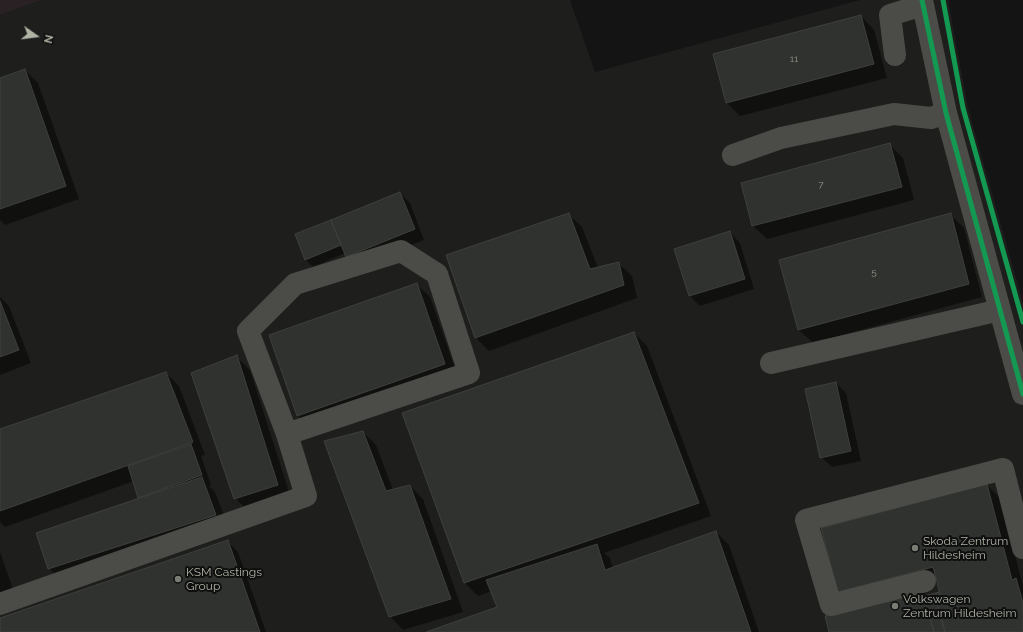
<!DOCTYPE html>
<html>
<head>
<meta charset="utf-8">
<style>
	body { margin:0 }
	#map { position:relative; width:1023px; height:632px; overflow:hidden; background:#131413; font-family:Raleway,sans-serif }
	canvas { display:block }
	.north { position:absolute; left:16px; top:16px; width:40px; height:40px; -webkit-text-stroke:3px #0e0f0e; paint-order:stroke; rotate:104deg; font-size:11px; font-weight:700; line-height:16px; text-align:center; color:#afb4a5 }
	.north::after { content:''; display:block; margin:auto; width:14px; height:18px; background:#afb4a5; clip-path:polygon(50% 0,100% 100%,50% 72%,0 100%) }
</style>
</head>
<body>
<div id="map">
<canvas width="1023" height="632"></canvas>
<div class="north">N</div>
</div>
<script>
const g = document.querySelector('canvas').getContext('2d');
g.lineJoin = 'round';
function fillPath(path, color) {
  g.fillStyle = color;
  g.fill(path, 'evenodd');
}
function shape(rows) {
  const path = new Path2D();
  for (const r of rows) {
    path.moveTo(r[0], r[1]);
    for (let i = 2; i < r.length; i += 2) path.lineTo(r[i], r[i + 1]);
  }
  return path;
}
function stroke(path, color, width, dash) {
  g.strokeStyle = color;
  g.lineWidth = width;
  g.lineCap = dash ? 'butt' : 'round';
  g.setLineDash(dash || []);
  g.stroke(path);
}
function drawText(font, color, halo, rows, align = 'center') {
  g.font = font + ' Raleway,sans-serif';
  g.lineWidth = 4;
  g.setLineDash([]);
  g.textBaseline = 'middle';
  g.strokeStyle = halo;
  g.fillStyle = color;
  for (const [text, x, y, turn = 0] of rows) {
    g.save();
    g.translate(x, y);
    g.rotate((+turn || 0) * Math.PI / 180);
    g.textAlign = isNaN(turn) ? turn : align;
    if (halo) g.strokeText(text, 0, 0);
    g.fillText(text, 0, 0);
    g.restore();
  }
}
fillPath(shape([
	[42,0,570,0,595,72,860,0,948,0,968,108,1023,303,1023,632,0,632,0,15]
]), '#1e1f1d');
fillPath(shape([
	[0,0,42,0,0,15]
]), '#292123');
fillPath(shape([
	[861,16,874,30,887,78,740,116,727,103,715,55],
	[25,70,38,83,79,199,5,225,0,220,0,79],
	[890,145,903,158,914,200,767,239,753,226,742,184],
	[400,193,410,203,424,240,357,266,345,253,313,267,306,260,296,235],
	[568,214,582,227,598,268,618,263,632,276,637,298,489,351,476,338],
	[950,214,964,228,982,297,813,343,799,330,780,260],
	[730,232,740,243,754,289,700,306,690,296],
	[416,284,430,297,458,377,311,429,298,416,270,335],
	[0,297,9,306,31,363,0,375],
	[634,333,647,346,711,516,604,553,610,558,613,568,716,532,729,545,759,632,430,632,498,608,492,591,478,596,465,583,404,414],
	[236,356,250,370,291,498,248,511,235,498],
	[166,373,179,386,205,455,201,456,211,485,209,486,215,492,229,528,62,582,49,568,140,499,134,481,5,527,0,522,0,430],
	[836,383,846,393,861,461,832,467,821,457],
	[363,432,376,445,393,490,410,486,423,499,463,612,403,630,390,616],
	[987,485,1000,498,1023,586,1023,632,830,632,922,591,927,596,941,593,938,583,852,605,839,592],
	[228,542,238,552,266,632,0,632,0,619],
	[0,552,13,589,0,594]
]), '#0007');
const building = shape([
	[861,15,874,64,726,103,713,54,861,15],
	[25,69,66,186,0,209,0,78,25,69],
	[890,143,902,187,752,226,741,183,890,143],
	[400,192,415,229,346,257,331,220,400,192],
	[569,213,590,269,619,262,624,285,475,338,446,255,569,213],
	[951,213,969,284,798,330,779,260,951,213],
	[331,220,341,245,305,260,295,234,331,220],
	[730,231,745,279,689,296,674,249,730,231],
	[417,283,445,364,297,416,269,335,417,283],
	[0,301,19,350,0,357,0,301],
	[634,332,699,503,464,583,402,413,634,332],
	[237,355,278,485,234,499,191,373,237,355],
	[166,372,193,442,0,511,0,429,166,372],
	[836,382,851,451,820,458,805,389,836,382],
	[363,431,386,491,410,485,451,599,389,617,324,441,363,431],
	[191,444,202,475,138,498,128,466,191,444],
	[202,477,216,515,48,569,36,533,202,477],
	[987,484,1012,580,1016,578,1023,603,1023,632,945,632,937,604,942,602,933,567,838,592,821,528,987,484],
	[716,531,751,632,426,632,497,607,486,580,597,544,605,570,716,531],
	[228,540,260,632,0,632,0,618,228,540],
	[922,590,934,632,829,632,825,616,922,590],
	[939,592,942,602,937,604,945,632,934,632,924,596,939,592]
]);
fillPath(building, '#30322f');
stroke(building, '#3e403c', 1);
stroke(shape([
	[922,0,946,113,1023,394],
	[895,55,890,15,923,5],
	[733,155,781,138,894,114,931,118,946,113],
	[771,363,1000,310],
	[925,581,831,605,806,520,1003,469,1023,548],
	[0,604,306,496,287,434,469,373,437,274,401,251,295,284,248,331,287,434]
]), '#4b4c48', 22);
stroke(shape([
	[922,0,946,113,1023,394],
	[943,0,963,108,1023,322]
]), '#139951', 5);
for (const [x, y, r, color] of [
	[915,548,4,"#787c72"],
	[178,579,4,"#787c72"],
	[895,606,4,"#787c72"]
]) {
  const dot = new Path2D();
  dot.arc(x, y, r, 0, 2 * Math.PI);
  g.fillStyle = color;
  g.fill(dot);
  stroke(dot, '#0e0f0e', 1.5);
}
drawText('10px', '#8f9488', null, [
	["11",794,59],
	["7",821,185],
	["5",874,272]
]);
drawText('12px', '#afb4a5', '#0e0f0e', [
	["Skoda Zentrum",923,541],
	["Hildesheim",923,555],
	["KSM Castings",186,572],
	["Group",186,586],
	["Volkswagen",903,599],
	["Zentrum Hildesheim",903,613]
], 'left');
</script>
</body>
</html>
